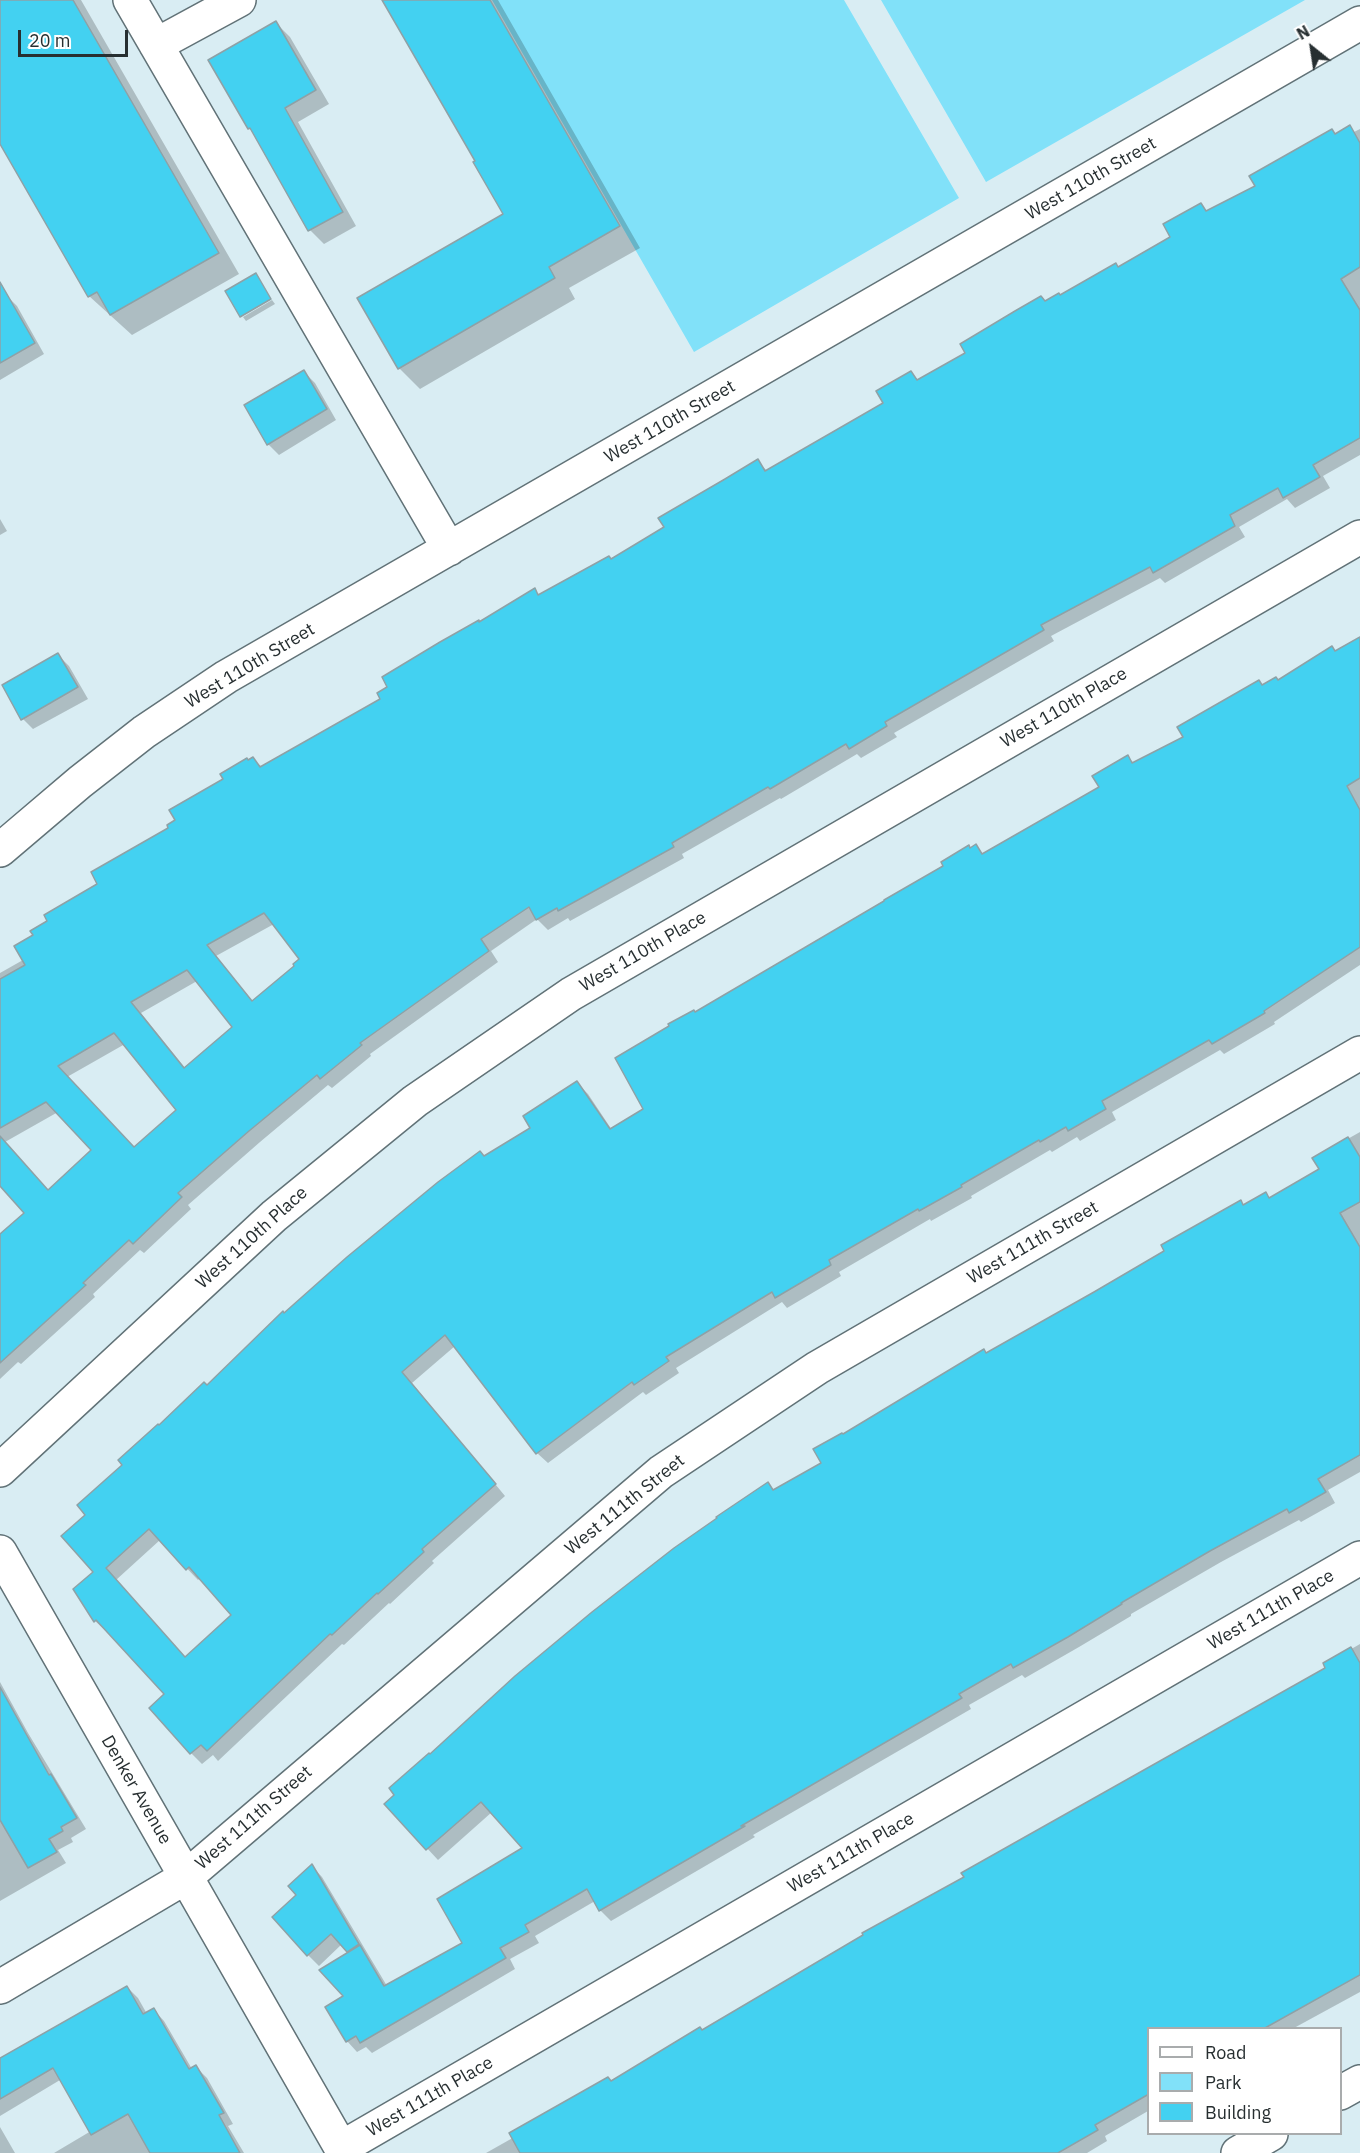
<!DOCTYPE html>
<html>
<head>
<meta charset="utf-8">
<style>
	body { margin:0 }
	#map { position:relative; width:1360px; height:2153px; overflow:hidden; background:#d9edf3; font-family:"IBM Plex Sans",sans-serif }
	canvas { display:block }
	.legend { position:absolute; left:1147px; top:2027px; width:195px; height:108px; box-sizing:border-box; background:#fff; border:2px solid #a9acad; margin:0; padding:8px 10px; list-style:none; font-size:18px; color:#272f31 }
	.legend li { display:flex; align-items:center; gap:12px; height:30px }
	.legend b { width:30px; border:2px solid #a9acad }
	.north { position:absolute; left:1282px; top:18px; width:60px; height:60px; -webkit-text-stroke:4px #fff; paint-order:stroke; rotate:330deg; font-size:16px; font-weight:700; line-height:24px; text-align:center; color:#272f31 }
	.north::after { content:''; display:block; margin:auto; width:21px; height:27px; background:#272f31; clip-path:polygon(50% 0,100% 100%,50% 72%,0 100%) }
	.scale { position:absolute; left:18px; top:30px; width:110px; height:27px; box-sizing:border-box; border:3px solid #272f31; border-top:0; padding-left:8px; font-size:18px; line-height:21px; white-space:nowrap; color:#272f31; -webkit-text-stroke:4px #fff; paint-order:stroke }
</style>
</head>
<body>
<div id="map">
<canvas width="1360" height="2153"></canvas>
<ul class="legend">
<li><b style="height:8px;background:#fff"></b>Road</li>
<li><b style="height:16px;background:#81e1f9"></b>Park</li>
<li><b style="height:16px;background:#43d1f1"></b>Building</li>
</ul>
<div class="north">N</div>
<div class="scale">20 m</div>
</div>
<script>
const g = document.querySelector('canvas').getContext('2d');
g.lineJoin = 'round';
function fillPath(path, color) {
  g.fillStyle = color;
  g.fill(path, 'evenodd');
}
function shape(rows) {
  const path = new Path2D();
  for (const r of rows) {
    path.moveTo(r[0], r[1]);
    for (let i = 2; i < r.length; i += 2) path.lineTo(r[i], r[i + 1]);
  }
  return path;
}
function stroke(path, color, width, dash) {
  g.strokeStyle = color;
  g.lineWidth = width;
  g.lineCap = dash ? 'butt' : 'round';
  g.setLineDash(dash || []);
  g.stroke(path);
}
function drawText(font, color, halo, rows, align = 'center') {
  g.font = font + ' "IBM Plex Sans",sans-serif';
  g.lineWidth = 6;
  g.setLineDash([]);
  g.textBaseline = 'middle';
  g.strokeStyle = halo;
  g.fillStyle = color;
  for (const [text, x, y, turn = 0] of rows) {
    g.save();
    g.translate(x, y);
    g.rotate((+turn || 0) * Math.PI / 180);
    g.textAlign = isNaN(turn) ? turn : align;
    if (halo) g.strokeText(text, 0, 0);
    g.fillText(text, 0, 0);
    g.restore();
  }
}
fillPath(shape([
	[492,0,844,0,959,198,694,352],
	[881,0,1305,0,986,182]
]), '#81e1f9');
fillPath(shape([
	[0,0,81,0,239,274,132,335,89,296,0,141],
	[384,0,498,0,640,248,569,288,575,299,420,389,399,368,505,215,477,161],
	[276,23,290,37,329,104,298,122,356,226,324,244,310,230,256,135,249,128],
	[1349,127,1354,132,1360,129,1360,455,1323,476,1330,488,1295,508,1287,499,1239,527,1245,537,1165,583,1160,578,1051,636,1054,641,894,733,897,737,861,758,857,754,781,799,780,798,682,854,684,858,570,921,568,918,548,930,537,919,491,951,498,962,370,1054,371,1056,332,1088,328,1085,260,1142,188,1205,191,1209,144,1253,140,1250,93,1294,95,1297,21,1364,18,1362,0,1379,0,1236,93,1150,58,1112,5,1142,0,1186,0,973,23,960,35,936,170,829,225,779,248,762,253,759,262,767,382,699,534,590,540,595,612,561,666,528,758,461,767,471,885,403,911,373,919,381,967,353,1046,302,1119,268,1172,237,1201,205,1208,212,1257,187],
	[274,924,301,960,296,967,253,1002,216,956],
	[197,981,234,1028,186,1069,141,1013],
	[125,1044,178,1110,135,1149,67,1077],
	[6,295,17,306,44,354,0,380,0,299],
	[272,300,275,304,246,321,243,317],
	[304,372,315,383,336,420,279,455,268,444],
	[0,519,7,531,0,535],
	[1360,638,1360,965,1274,1022,1275,1024,1224,1054,1220,1050,1112,1112,1116,1120,1080,1141,1077,1137,1052,1152,1050,1150,971,1196,972,1198,931,1221,930,1219,839,1272,841,1276,787,1308,782,1302,676,1368,679,1373,646,1395,643,1392,548,1463,537,1453,455,1346,412,1383,505,1496,432,1561,434,1563,390,1604,389,1603,344,1645,342,1644,218,1761,213,1755,202,1764,191,1753,151,1708,166,1694,108,1630,106,1631,95,1621,95,1572,87,1515,207,1387,284,1315,485,1158,532,1128,577,1083,588,1094,612,1130,645,1109,695,1013,976,846,984,855,1101,788,1128,757,1134,763,1185,738,1259,681,1264,686,1278,681],
	[160,1540,198,1580,200,1578,233,1615,185,1658,116,1580],
	[58,655,69,666,88,699,33,729,23,719],
	[1360,1132,1360,1472,1328,1490,1335,1503,1301,1522,1299,1520,1221,1562,1131,1614,1131,1616,1079,1647,1025,1678,1022,1675,969,1705,971,1709,753,1835,755,1837,611,1921,600,1910,595,1901,535,1936,539,1943,510,1959,515,1969,372,2053,366,2047,357,2052,347,2041,345,1997,350,1953,342,1944,319,1966,308,1955,298,1895,312,1866,322,1877,387,1986,464,1944,524,1848,492,1812,438,1860,386,1804,430,1756,768,1484,775,1491,823,1463,843,1436,984,1351,987,1354,1166,1251,1240,1202,1244,1206,1266,1194,1270,1199,1321,1170,1314,1158],
	[1360,1644,1360,1992,1294,2028,1148,2028,1148,2111,1105,2136,1107,2141,1087,2153,486,2153,702,2031,1327,1668,1325,1664],
	[0,1682,28,1733,86,1829,71,1838,73,1842,58,1850,66,1863,0,1901],
	[127,1987,138,1998,147,2014,154,2010,164,2021,192,2069,196,2067,207,2078,233,2124,228,2126,244,2153,54,2153,91,2131,60,2080,0,2116,0,2060],
	[0,2127,15,2153,0,2153]
]), '#0003');
const building = shape([
	[0,0,73,0,219,253,110,315,97,292,88,297,0,144,0,0],
	[382,0,490,0,620,226,549,267,555,278,398,369,357,298,503,214,473,162,475,161,382,0],
	[276,21,316,90,285,108,343,212,308,231,250,128,248,129,208,60,276,21],
	[1350,125,1360,143,1360,267,1341,279,1360,310,1360,438,1313,465,1320,477,1283,498,1278,488,1230,515,1235,526,1153,573,1150,567,1041,625,1044,630,885,722,887,726,849,749,846,744,770,789,768,787,672,843,674,847,558,911,557,908,536,920,529,907,481,939,489,951,360,1043,362,1045,320,1079,317,1075,249,1131,178,1193,182,1197,133,1244,129,1240,83,1283,86,1285,0,1363,0,1234,24,1213,0,1186,0,1136,48,1190,91,1150,46,1102,0,1128,0,979,25,965,14,946,33,935,30,931,47,921,44,915,97,884,91,872,168,828,167,825,175,820,169,810,223,779,220,774,247,758,248,760,253,757,260,767,380,699,377,693,387,687,382,677,440,642,479,620,479,622,535,588,538,595,609,556,611,559,664,527,658,518,725,479,758,459,765,471,883,403,876,391,911,371,917,380,965,353,960,344,1015,311,1041,296,1045,301,1059,293,1060,295,1116,263,1118,267,1170,237,1163,224,1201,203,1206,211,1255,186,1249,176,1332,129,1335,134,1350,125],
	[264,913,299,959,293,964,294,966,252,1001,207,945,264,913],
	[187,970,232,1027,184,1068,131,1002,187,970],
	[114,1033,176,1110,134,1147,58,1066,114,1033],
	[256,273,271,299,240,317,225,291,256,273],
	[0,282,35,343,0,363,0,282],
	[304,370,327,409,267,445,244,405,304,370],
	[1360,637,1360,778,1347,786,1360,810,1360,947,1264,1011,1265,1013,1212,1044,1209,1040,1102,1101,1106,1109,1068,1131,1066,1127,1040,1142,1039,1140,961,1185,962,1187,919,1211,918,1209,829,1260,831,1265,775,1298,772,1292,666,1357,669,1361,634,1385,632,1382,536,1454,445,1335,402,1372,496,1484,422,1549,424,1552,378,1594,377,1593,332,1635,330,1634,207,1751,201,1745,190,1754,149,1708,164,1694,96,1620,94,1622,73,1589,93,1572,61,1536,85,1515,77,1505,122,1465,118,1460,158,1424,159,1425,204,1382,207,1385,283,1311,284,1313,347,1257,438,1182,480,1151,484,1156,530,1128,523,1116,577,1081,610,1129,643,1109,615,1058,669,1026,668,1024,694,1010,695,1012,884,901,884,900,943,866,941,862,969,845,970,848,976,844,982,854,1099,787,1092,776,1128,755,1132,763,1183,737,1177,727,1259,680,1262,685,1276,677,1278,680,1332,646,1335,651,1360,637],
	[149,1529,186,1570,189,1567,231,1615,185,1657,106,1568,149,1529],
	[58,653,78,687,21,720,2,685,58,653],
	[1348,1137,1360,1157,1360,1202,1340,1213,1360,1247,1360,1455,1318,1479,1326,1492,1289,1513,1287,1509,1210,1551,1121,1603,1122,1604,1068,1637,1013,1668,1011,1664,959,1694,962,1698,741,1826,745,1826,599,1911,587,1889,525,1925,529,1932,500,1948,506,1958,360,2043,356,2036,346,2042,325,2007,343,1996,319,1970,360,1945,384,1986,462,1943,437,1899,522,1848,481,1802,426,1850,384,1804,394,1795,389,1788,429,1753,430,1754,515,1676,592,1612,674,1548,717,1518,716,1517,768,1482,773,1490,821,1463,813,1449,842,1433,843,1434,984,1349,986,1353,1094,1292,1164,1251,1161,1245,1241,1200,1243,1205,1266,1192,1269,1198,1319,1169,1312,1158,1348,1137],
	[1351,1647,1360,1663,1360,1975,1265,2028,1149,2028,1149,2094,1095,2125,1098,2130,1058,2153,520,2153,509,2133,608,2077,611,2081,700,2027,702,2030,863,1935,862,1933,964,1877,961,1873,1325,1668,1323,1663,1351,1647],
	[0,1687,49,1775,51,1774,77,1818,61,1827,63,1831,49,1839,57,1852,28,1868,0,1820,0,1687],
	[312,1864,359,1944,347,1952,331,1934,307,1956,272,1917,296,1895,288,1886,312,1864],
	[127,1986,143,2014,154,2008,189,2069,196,2065,224,2113,219,2115,240,2153,150,2153,128,2114,91,2135,53,2068,0,2099,0,2058,127,1986]
]);
fillPath(building, '#43d1f1');
stroke(building, '#8ea1a6', 1.5);
const minor = shape([
	[130,0,449,549],
	[156,45,239,0],
	[0,850,80,782,144,732,226,677,1360,23],
	[0,1470,274,1216,415,1101,571,994,1360,537],
	[0,1552,344,2153],
	[0,1987,186,1877,661,1472,817,1368,1360,1053],
	[1340,2093,1360,2082],
	[341,2148,1360,1558],
	[1238,2153,1271,2134]
]);
stroke(minor, '#617277', 36);
stroke(minor, '#fff', 33);
drawText('18px', '#272f31', '#fff', [
	["West 110th Street",1091,179,-30],
	["West 110th Street",670,422,-30],
	["West 110th Street",250,666,-31],
	["West 110th Place",1064,708,-30],
	["West 110th Place",643,952,-30],
	["West 110th Place",252,1238,-42],
	["West 111th Street",1033,1243,-30],
	["West 111th Street",625,1505,-39],
	["West 111th Place",1271,1610,-30],
	["Denker Avenue",136,1790,60],
	["West 111th Street",254,1818,-41],
	["West 111th Place",851,1853,-30],
	["West 111th Place",430,2097,-30]
]);
</script>
</body>
</html>
